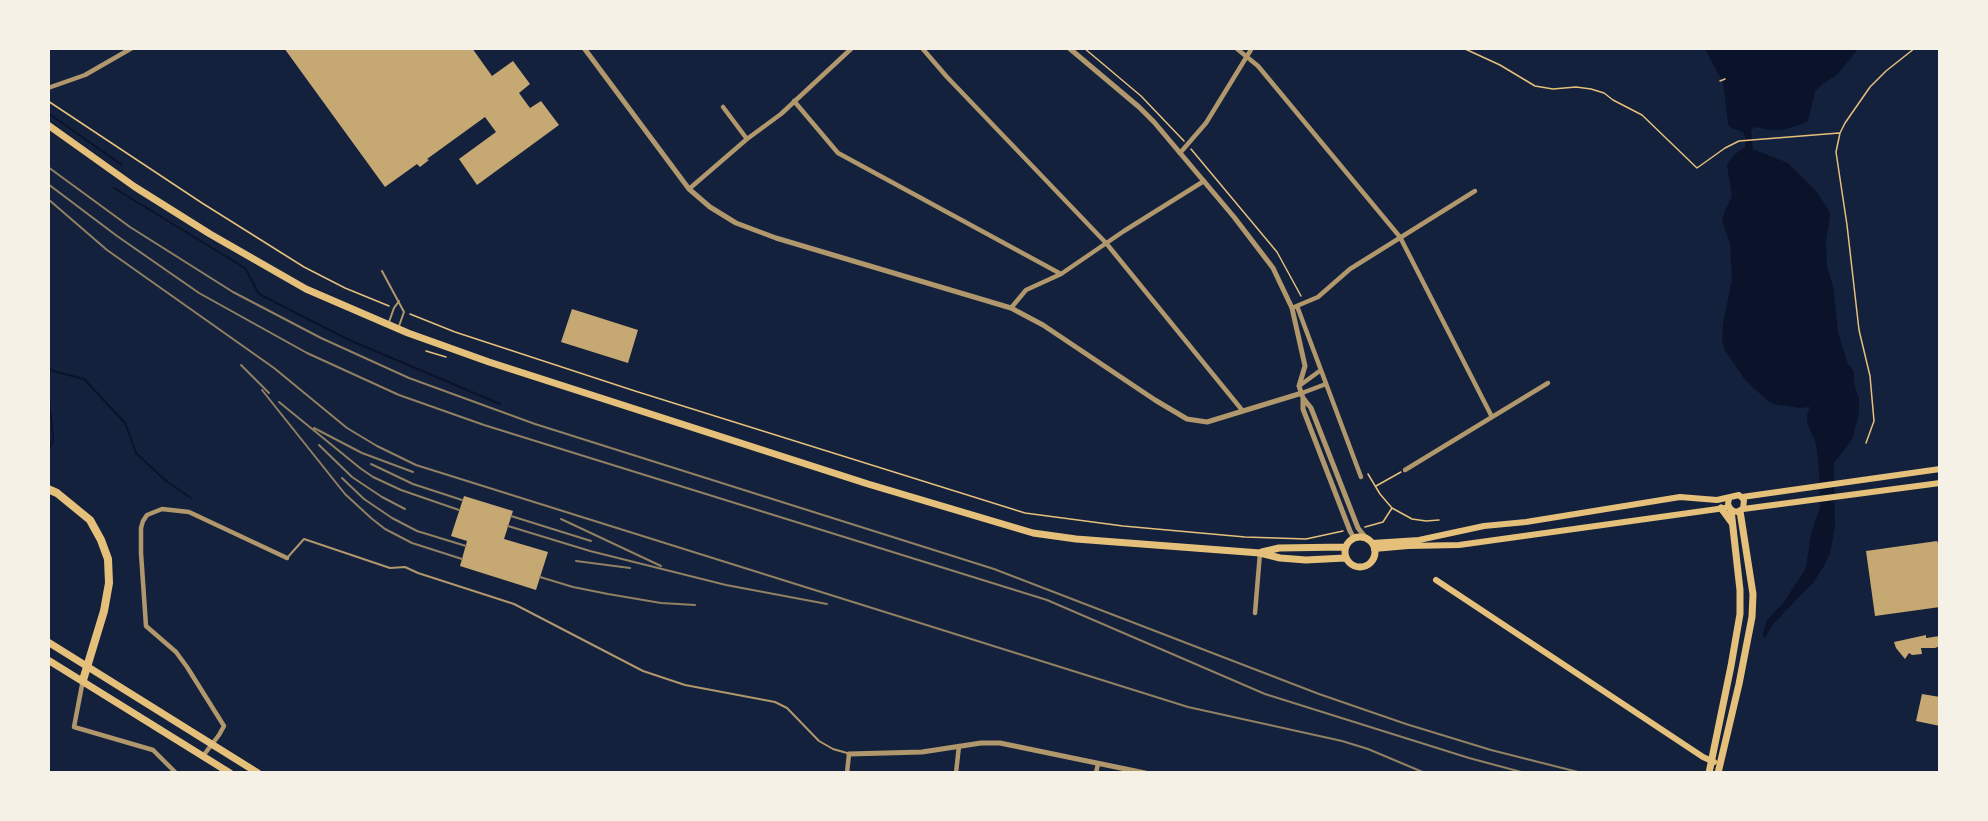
<!DOCTYPE html>
<html>
<head>
<meta charset="utf-8">
<style>
	body { margin:0 }
	#map { position:relative; width:1988px; height:821px; overflow:hidden; background:#14213d; font-family:Montserrat,sans-serif }
	canvas { display:block }
	.frame { position:absolute; inset:0; border:50px solid #f6f1e7; pointer-events:none }
</style>
</head>
<body>
<div id="map">
<canvas width="1988" height="821"></canvas>
<div class="frame"></div>
</div>
<script>
const g = document.querySelector('canvas').getContext('2d');
g.lineJoin = 'round';
function fillPath(path, color) {
  g.fillStyle = color;
  g.fill(path, 'evenodd');
}
function shape(rows) {
  const path = new Path2D();
  for (const r of rows) {
    if (r.length === 3) {
      path.moveTo(r[0] + r[2], r[1]);
      path.arc(r[0], r[1], r[2], 0, 2 * Math.PI);
      continue;
    }
    path.moveTo(r[0], r[1]);
    for (let i = 2; i < r.length; i += 2) path.lineTo(r[i], r[i + 1]);
  }
  return path;
}
function stroke(path, color, width, dash) {
  g.strokeStyle = color;
  g.lineWidth = width;
  g.lineCap = dash ? 'butt' : 'round';
  g.setLineDash(dash || []);
  g.stroke(path);
}
fillPath(shape([
	[1704,48,1859,48,1837,75,1824,83,1815,92,1808,121,1803,124,1782,130,1769,130,1756,127,1751,130,1753,149,1788,163,1816,191,1828,209,1830,216,1826,242,1827,267,1833,286,1838,332,1848,364,1854,371,1854,384,1859,398,1859,414,1852,440,1834,463,1835,528,1830,553,1824,566,1813,583,1773,624,1764,639,1763,634,1767,620,1784,602,1806,568,1811,533,1820,508,1819,472,1816,444,1807,422,1807,415,1810,407,1800,408,1773,404,1768,401,1745,380,1724,349,1722,339,1723,324,1732,279,1730,243,1722,221,1724,213,1732,196,1727,165,1734,155,1745,147,1745,137,1743,132,1731,128,1728,124,1723,82]
]), '#0b132b');
stroke(shape([
	[48,113,122,165],
	[114,188,245,268,259,294,347,339,500,404],
	[48,368,53,371,84,379,125,423,136,453,166,481,191,498],
	[48,395,52,424,53,441,48,451]
]), '#0b132b', 2);
fillPath(shape([
	[284,48,472,48,492,76,513,61,530,84,519,93,530,108,541,101,559,125,477,185,459,159,496,132,485,117,427,159,429,160,420,167,417,164,385,187],
	[572,309,638,330,628,363,561,342],
	[464,496,513,511,504,539,548,552,536,590,460,566,467,541,451,536],
	[1937,541,1940,547,1940,607,1875,616,1866,551],
	[1926,635,1926,638,1940,636,1940,646,1935,648,1921,648,1922,654,1912,655,1909,653,1905,659,1896,648,1894,642],
	[1922,694,1940,697,1940,726,1916,721]
]), '#c6a872');
stroke(shape([
	[1084,48,1141,96,1184,141],
	[1463,48,1500,65,1535,86,1553,89,1576,87,1591,89,1604,93,1613,100,1642,115,1697,168,1725,148,1739,141,1839,133],
	[1720,81,1725,79],
	[48,101,202,203,304,267,345,288,389,306],
	[1191,149,1277,252,1301,296],
	[410,314,455,332,635,391,1025,513,1123,526,1245,537,1306,539,1343,531],
	[426,351,446,357],
	[1866,443,1874,421,1870,376,1859,330,1847,225,1836,152,1840,133,1845,123,1870,87,1886,71,1915,48],
	[1368,474,1380,494,1392,508,1412,519,1426,521,1439,520],
	[1376,486,1401,472],
	[1365,527,1383,522,1392,508]
]), '#e5c07b', 1.5);
stroke(shape([
	[382,271,404,312,399,326],
	[389,322,394,308,399,301],
	[287,558,304,539,390,568,405,567,418,573,514,604,643,671,685,685,775,702,787,708,819,741,833,749,847,753]
]), '#b1986c', 2);
stroke(shape([
	[922,48,947,77,1106,243,1242,410],
	[1236,48,1258,66,1400,237,1492,417],
	[48,88,85,75,132,48],
	[794,101,838,153,1061,274],
	[723,107,747,139],
	[1180,153,1206,123,1252,48],
	[689,189,747,139,781,114,852,48],
	[1297,306,1361,477],
	[1011,308,1026,290,1061,274,1124,231,1204,181],
	[1292,308,1318,297,1350,269,1475,191],
	[1299,386,1321,370],
	[1302,393,1326,384],
	[1405,470,1548,383],
	[1255,613,1260,553],
	[83,680,74,727,153,750,175,772],
	[203,756,219,735,224,726,187,667,176,652,146,626,141,553,141,528,143,521,147,515,162,509,189,512,287,558],
	[847,773,849,754],
	[956,773,959,746],
	[1096,773,1098,764]
]), '#b1986c', 4.5);
stroke(shape([
	[584,48,689,189,710,207,736,223,776,238,1011,308,1043,325,1155,400,1187,419,1207,422,1302,393],
	[1069,48,1139,107,1154,122,1234,217,1273,268,1292,308,1305,366,1299,386,1303,398,1311,408,1358,528,1366,538],
	[1303,398,1303,409,1350,531,1354,538],
	[849,754,922,752,981,743,1000,743,1145,773]
]), '#b1986c', 5);
stroke(shape([
	[1742,497,1940,469],
	[1743,509,1940,483],
	[1372,543,1419,540,1484,526,1526,522,1680,497,1717,500,1739,495,1744,500,1743,509,1737,512,1731,510,1728,504,1729,499],
	[1374,549,1408,546,1459,545,1725,508],
	[1436,580,1703,757,1714,762]
]), '#e5c07b', 6);
stroke(shape([
	[48,125,135,187,210,234,306,289,408,333,489,362,868,484,1033,533,1076,539,1260,553,1280,558,1306,560,1345,558],
	[1721,508,1732,523],
	[1360,552,15],
	[1262,552,1279,548,1345,547],
	[48,642,258,773],
	[48,660,230,773],
	[1709,773,1731,666,1740,614,1740,590,1731,510],
	[1718,773,1739,684,1752,617,1753,594,1740,511]
]), '#e5c07b', 7);
stroke(shape([
	[48,489,57,493,90,520,101,540,108,559,109,583,104,611,83,680]
]), '#e5c07b', 8);
stroke(shape([
	[48,167,130,227,233,292,321,338,409,378,535,424,994,569,1319,694,1406,724,1491,750,1582,773],
	[48,184,117,236,199,293,307,353,399,395,484,425,1047,600,1265,694,1469,758,1525,773],
	[48,199,107,250,274,368,347,428,377,446,416,465,1188,707,1342,741,1368,749,1425,773],
	[241,365,269,393],
	[262,390,345,494,371,518,385,529,412,543,462,559],
	[279,402,360,468,373,477,401,490,459,510],
	[314,428,362,453,413,472],
	[319,445,352,477,382,497,405,509],
	[371,464,413,484,462,500],
	[342,478,364,499,392,518,417,531,466,546],
	[511,516,591,541],
	[561,519,661,566],
	[508,526,590,551,726,585,827,604],
	[576,561,630,568],
	[540,577,573,587,608,594,661,603,695,605]
]), '#918062', 2);
</script>
</body>
</html>
